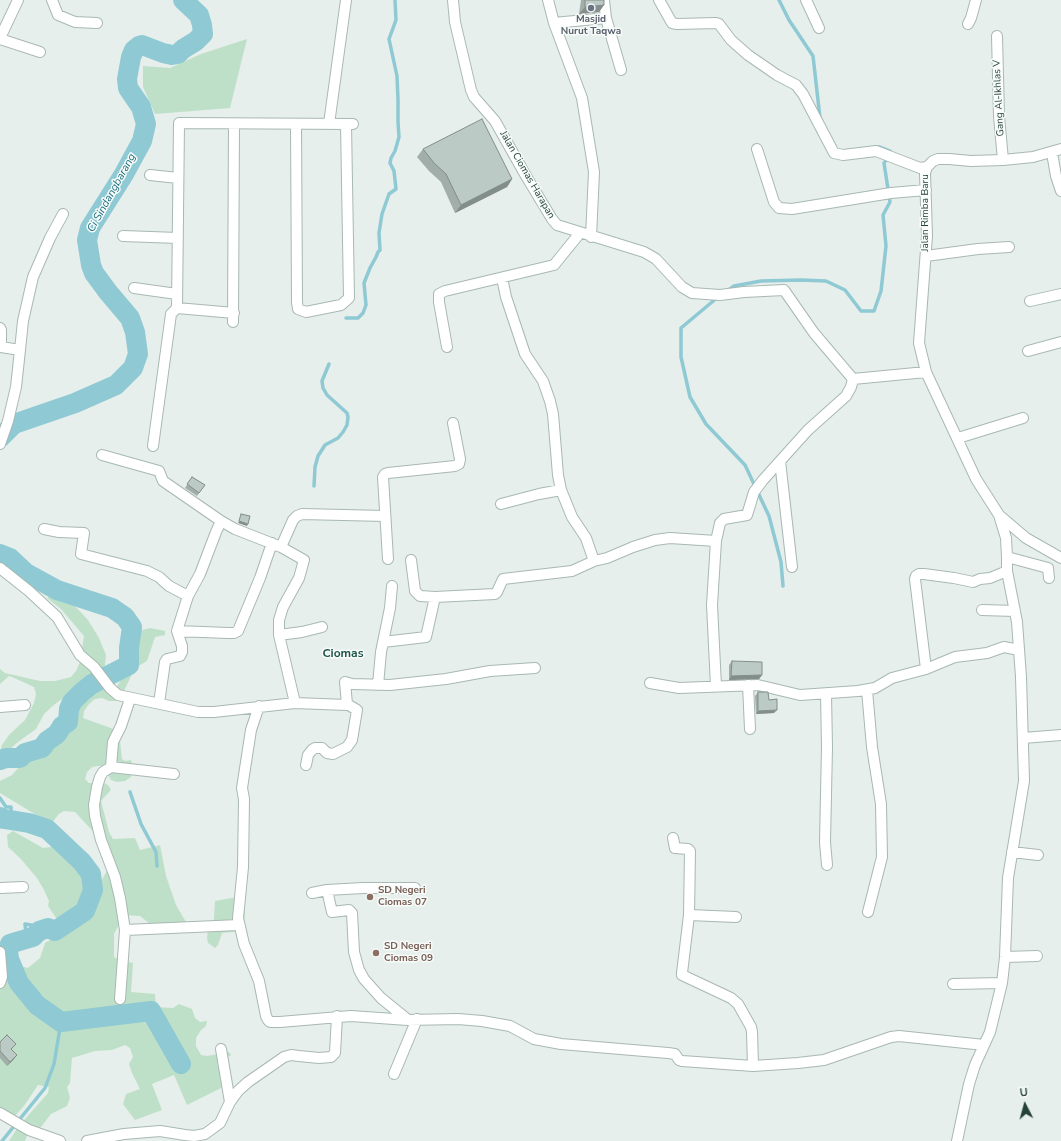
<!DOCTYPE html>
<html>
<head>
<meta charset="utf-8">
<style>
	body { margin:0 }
	#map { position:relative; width:1061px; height:1141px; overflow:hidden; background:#e6efeb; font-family:"Nunito Sans",sans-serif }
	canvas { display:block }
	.north { position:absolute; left:1005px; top:1085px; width:40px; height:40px; -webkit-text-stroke:3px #f7fbf9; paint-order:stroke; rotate:354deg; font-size:11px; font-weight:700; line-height:16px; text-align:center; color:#24423a }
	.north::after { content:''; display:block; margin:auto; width:14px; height:18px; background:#24423a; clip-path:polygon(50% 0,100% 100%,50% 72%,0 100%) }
</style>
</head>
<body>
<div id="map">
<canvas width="1061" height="1141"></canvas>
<div class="north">U</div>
</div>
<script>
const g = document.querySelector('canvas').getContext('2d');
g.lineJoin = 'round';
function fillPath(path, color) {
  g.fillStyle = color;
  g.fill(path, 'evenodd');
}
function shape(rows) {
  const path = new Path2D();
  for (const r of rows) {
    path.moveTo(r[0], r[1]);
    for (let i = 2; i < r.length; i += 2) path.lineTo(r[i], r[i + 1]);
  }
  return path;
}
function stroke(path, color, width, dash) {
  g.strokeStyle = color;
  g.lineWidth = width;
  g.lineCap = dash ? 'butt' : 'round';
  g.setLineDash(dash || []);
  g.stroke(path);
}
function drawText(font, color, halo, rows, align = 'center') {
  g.font = font + ' "Nunito Sans",sans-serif';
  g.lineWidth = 3;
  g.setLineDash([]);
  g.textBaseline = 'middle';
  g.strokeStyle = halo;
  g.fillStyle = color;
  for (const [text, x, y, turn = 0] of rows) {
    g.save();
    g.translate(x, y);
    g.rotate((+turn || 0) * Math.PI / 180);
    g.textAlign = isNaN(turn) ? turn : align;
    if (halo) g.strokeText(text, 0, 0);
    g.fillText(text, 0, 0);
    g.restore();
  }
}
fillPath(shape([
	[247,39,230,108,155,114,143,87,143,66,170,68,201,54],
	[52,595,60,595,71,602,88,620,99,638,106,655,105,665,104,669,95,676,55,704,44,714,36,729,18,742,4,754,0,753,2,745,9,735,25,720,34,703,36,694,34,687,12,677,9,676,0,684,0,669,5,673,40,681,55,681,71,677,76,671,80,662,84,636,61,609,47,598],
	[135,627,142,630,150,628,165,631,165,635,155,637,147,661,135,668,119,701,109,701,102,698,95,699,89,704,84,711,83,718,119,731,122,759,125,761,131,760,133,768,131,777,125,781,117,782,111,780,103,766,97,766,92,767,87,772,85,779,89,783,104,783,108,785,111,790,101,801,109,832,113,839,135,838,140,850,160,845,166,876,176,905,186,922,183,931,174,933,154,927,140,916,124,915,114,934,114,957,123,961,133,963,131,992,155,994,156,1007,173,1008,179,1004,192,1009,195,1018,200,1022,207,1021,206,1026,201,1030,196,1038,196,1046,201,1055,207,1056,229,1052,231,1055,217,1064,227,1085,187,1105,174,1075,152,1084,162,1110,135,1120,123,1104,126,1094,140,1089,132,1073,129,1064,133,1057,130,1048,125,1045,112,1050,95,1051,72,1058,70,1083,67,1087,70,1098,67,1106,51,1114,41,1127,27,1136,25,1141,9,1141,18,1127,48,1093,49,1087,38,1085,24,1106,13,1118,0,1113,0,961,28,968,40,958,45,943,60,934,61,925,48,906,49,901,44,890,37,878,20,858,8,847,7,835,13,831,43,848,51,847,60,850,76,862,86,873,89,881,96,885,100,883,108,869,102,841,75,812,64,811,59,814,51,824,0,793,0,781,12,775,28,757,51,746,68,729,75,711,92,688,99,685,109,690,116,688,126,671,131,666,132,648],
	[243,896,245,913,244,925,241,931,222,933,218,945,215,948,208,943,207,938,208,928,214,919,215,901]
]), '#bfe0c8');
stroke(shape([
	[779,0,789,20,813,56,820,118],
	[875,147,880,147,890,151],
	[727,291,734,286,761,281,801,280,826,281,845,290,861,311,874,311,881,291,886,246,883,215,890,202,884,163,888,158],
	[718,297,681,328,681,357,690,397,706,424,745,465,769,516,781,562,783,586],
	[346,318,358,318,363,313,366,305,364,283,370,268,376,257,378,252,380,250,379,233,382,214,389,194,396,189,394,171,390,163,391,158,395,151,399,137,398,122,398,100,397,76,389,39,396,20,395,0],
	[314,486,315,467,318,456,325,445,338,438,343,432,347,425,348,417,347,413,327,395,323,388,322,381,329,364],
	[130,792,141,824,156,852,157,866],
	[0,798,6,807,11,807,11,810,8,815,8,819],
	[28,939,26,933,25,924,31,925,39,931],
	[2,1141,45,1088,54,1064,61,1022]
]), '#8ec9d4', 3.5);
stroke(shape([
	[0,438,14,424,75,403,116,385,133,368,138,354,135,332,130,318,108,292,94,273,91,265,87,240,90,228,124,174,142,141,146,124,141,107,128,88,127,79,131,57,134,50,139,46,142,45,163,53,172,55,178,54,183,49,196,41,203,34,202,25,199,15,183,0],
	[0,554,10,558,26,573,57,590,112,608,125,617,132,627,129,648,129,665,92,684,82,692,72,702,69,709,68,722,62,726,57,734,47,741,42,748,25,753,20,758,6,758,0,760],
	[0,817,4,819,29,823,47,829,82,862,91,874,93,890,85,911,55,931,48,928,39,931,33,937,16,942,10,944,8,951,9,959,19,983,37,1005,61,1022,151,1011,181,1064]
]), '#8ec9d4', 20);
const street = shape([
	[52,0,58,15,75,22,97,23],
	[453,0,455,22,471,90,474,97,495,121,526,176,552,219,557,225,644,252,651,256,656,259,682,287,692,293,720,295,744,292,784,290,814,333,853,379,926,372],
	[548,0,554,23,582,98,594,172,591,237],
	[604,0,606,18,621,70],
	[659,0,672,23,677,24,716,23,719,24,731,40,748,55,777,75,796,85,803,94,834,153,843,155,876,151,920,168,927,167],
	[806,0,819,28],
	[554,23,606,18],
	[968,24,971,18,976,0],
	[997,36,999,116,1003,160],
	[0,38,18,0],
	[0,39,40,52],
	[296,124,297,302,298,309,306,312,341,305,349,298,346,124],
	[329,124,346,0],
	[757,149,774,202,779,208,792,209,891,193,926,190],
	[1061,149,1033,157,1003,160,971,161,949,159,938,159,933,161,927,167,925,173,927,236,919,343,926,372,976,479,992,504,999,515,1026,538,1061,558],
	[1052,153,1056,176,1061,191],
	[150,175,178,178],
	[123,236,178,238],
	[926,256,978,249,1009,247],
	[502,278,506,297,525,354,543,381,550,401,553,414,558,475,561,490,572,517,586,538,594,561],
	[134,288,177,294],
	[1030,301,1061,294],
	[177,308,234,313],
	[233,322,234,124],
	[0,328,1,330,1,347,20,350,16,387,8,421,0,444],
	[447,347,439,302,439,294,445,291,554,265,580,233],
	[20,350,23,321,33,277,50,238,63,214],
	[1028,351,1061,342],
	[958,438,1023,418],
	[153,446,171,314,177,308,179,123,353,124],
	[102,455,159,471,163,481,221,521],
	[780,461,792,567],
	[501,504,539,494,561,490],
	[44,529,59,532,84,533,81,554,147,571,159,577,169,586,188,596],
	[281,547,293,520,297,516,302,514,385,516],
	[1007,557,1048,568,1049,578],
	[388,559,383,477,385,474,388,473,455,466,459,464,460,459,453,423],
	[411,560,415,591,420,596,435,597,495,594,497,592,503,579,572,571,594,561,607,558,633,547,655,540,670,538,716,541],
	[0,568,29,591,57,617,80,655,94,667,110,688,118,695,198,712,214,712,295,703],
	[982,610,1015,611],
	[177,631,228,633,234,633,238,631,260,578,272,543],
	[279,635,302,632,322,627],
	[383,642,426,637,435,597],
	[926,669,915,579,916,576,919,574,924,574,954,578,973,582,980,579,990,578,1007,571],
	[650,683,679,688,758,685,800,695,858,691,875,688,892,678,926,669,955,657,987,653,1004,647,1019,650],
	[378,685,381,652,390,608,392,586],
	[748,685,750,729],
	[716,686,712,605,716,541,720,523,724,519,747,515,754,492,763,480,808,430,846,396,851,387,853,379],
	[867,690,872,747,881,804,882,857,868,912],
	[826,694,827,747,825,842,827,865],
	[159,703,165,662,167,659,180,656,182,652,182,646,177,631,188,596,200,574,216,532,221,521,235,529,281,547,304,560,299,578,283,607,279,620,279,635,295,703,347,705],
	[259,706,251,730,242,788,244,799,243,867,238,918,244,944,259,981,266,1016,268,1020,270,1022,280,1022,351,1016,408,1020,458,1019,482,1021,510,1026,534,1039,561,1044,668,1053,675,1054,679,1060,682,1061,753,1066,798,1063,824,1060,891,1037,899,1036,984,1045],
	[0,707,25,705],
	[1023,738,1061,735],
	[306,765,308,755,312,750,315,748,322,748,327,753,333,754,347,747,352,740,357,710,347,704,345,682,352,684,390,685,446,679,490,671,535,668],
	[111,767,174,774],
	[673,838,675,848,688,849,690,851,689,915,682,973,682,975,731,998,738,1004,751,1027,752,1032,753,1066],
	[1012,852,1038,855],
	[0,888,23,887],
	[327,890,332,912,349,910,352,913,354,952,359,970,364,979,381,998,408,1020],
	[312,893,327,890,363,888,415,888],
	[689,915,736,917],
	[125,930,120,898,115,877,101,840,95,816,94,805,97,787,100,777,103,772,111,767,113,742,121,726,130,699],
	[0,952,2,977,0,983],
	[1005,957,1037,956],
	[953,984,1002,983],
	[120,999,125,930,239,925],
	[221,1049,230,1102],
	[394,1074,417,1019],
	[0,1113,29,1130,60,1141],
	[87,1141,124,1134,160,1131,185,1135,194,1136,205,1134,220,1123,230,1102,238,1091,248,1082,284,1057,291,1055,299,1056,319,1058,331,1057,335,1053,337,1016],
	[957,1141,969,1084,975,1065,990,1032,1002,983,1005,957,1008,878,1024,781,1021,677,1017,622,1007,571,1007,557,1006,538,999,515]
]);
stroke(street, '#a8b8b2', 12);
stroke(street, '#fff', 10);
fillPath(shape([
	[581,0,604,0,604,5,599,12,579,14],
	[423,149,512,179,507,187,455,213,441,182,429,171,417,157],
	[192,477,205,485,197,496,185,488],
	[732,661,762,675,759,679,729,680,729,665],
	[758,692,769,700,774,713,756,714,755,696],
	[0,1042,13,1048,11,1049,17,1055,14,1059,7,1066,0,1058]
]), '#a1aea9');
fillPath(shape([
	[604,5,599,12,579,14,585,7],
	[512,179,507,187,455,213,461,205],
	[239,521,248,524,247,526,238,523],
	[762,675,759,679,729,680,731,676],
	[777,710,774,713,756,714,758,711],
	[17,1055,14,1059,7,1066,10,1062]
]), '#838d89');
const building = shape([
	[585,0,604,0,604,5,585,7,585,0],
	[482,119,512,179,461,205,446,174,434,163,423,149,482,119],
	[192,477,205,485,199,493,187,484,192,477],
	[241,514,250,516,248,524,239,521,241,514],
	[732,661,762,662,762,675,731,676,732,661],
	[758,692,768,692,769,700,777,699,777,710,758,711,758,692],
	[7,1035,16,1044,11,1049,17,1055,10,1062,0,1051,0,1042,7,1035]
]);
fillPath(building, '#bbcac4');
stroke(building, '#838d89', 1);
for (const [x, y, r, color] of [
	[591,8,4,"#6b7280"],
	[370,897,4,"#8d6e63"],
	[376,953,4,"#8d6e63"]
]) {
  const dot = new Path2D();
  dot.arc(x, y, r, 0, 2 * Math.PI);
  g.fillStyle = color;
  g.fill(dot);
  stroke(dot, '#f7fbf9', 1.5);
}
drawText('bold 10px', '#5b616d', '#f7fbf9', [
	["Masjid",591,20],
	["Nurut Taqwa",591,32]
]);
drawText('10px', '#24423a', '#f7fbf9', [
	["Gang Al-Ikhlas V",999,98,-93],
	["Jalan Ciomas Harapan",527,175,60],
	["Jalan Rimba Baru",926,213,-90]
]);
drawText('bold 10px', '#785e54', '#f7fbf9', [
	["SD Negeri",378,891],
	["Ciomas 07",378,903],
	["SD Negeri",384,947],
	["Ciomas 09",384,959]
], 'left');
drawText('italic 11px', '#1c6f80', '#f7fbf9', [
	["Ci Sindangbarang",112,193,-61]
]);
drawText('bold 12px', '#1f5548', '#f7fbf9', [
	["Ciomas",343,654]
]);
</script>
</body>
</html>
